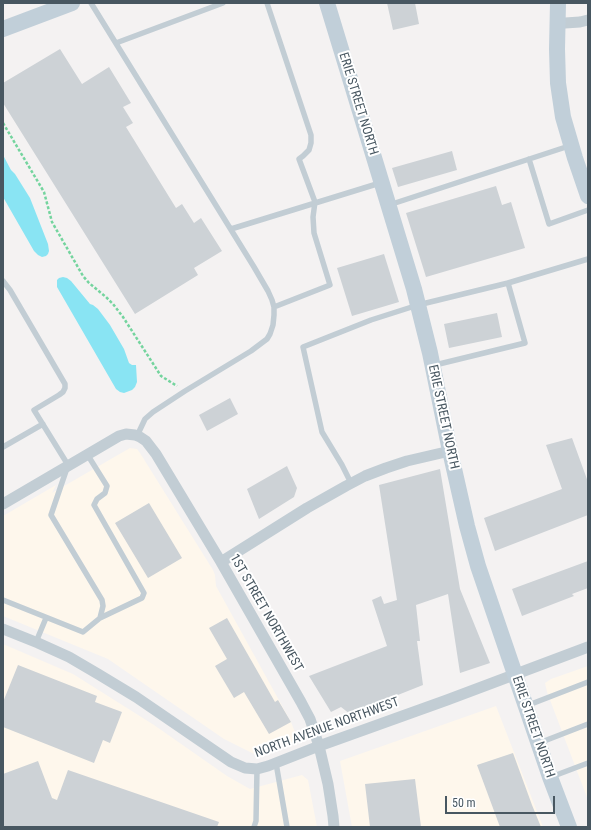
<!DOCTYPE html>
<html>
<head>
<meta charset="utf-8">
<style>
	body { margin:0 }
	#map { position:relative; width:591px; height:830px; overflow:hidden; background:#f4f2f2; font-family:"Roboto Condensed",sans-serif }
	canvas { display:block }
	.frame { position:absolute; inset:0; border:4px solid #485761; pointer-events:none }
	.scale { position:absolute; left:445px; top:796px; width:110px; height:18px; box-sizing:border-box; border:2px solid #485761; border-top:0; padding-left:5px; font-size:12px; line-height:14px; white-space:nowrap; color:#485761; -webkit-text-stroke:3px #fff; paint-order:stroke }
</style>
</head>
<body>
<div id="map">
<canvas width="591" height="830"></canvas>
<div class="frame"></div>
<div class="scale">50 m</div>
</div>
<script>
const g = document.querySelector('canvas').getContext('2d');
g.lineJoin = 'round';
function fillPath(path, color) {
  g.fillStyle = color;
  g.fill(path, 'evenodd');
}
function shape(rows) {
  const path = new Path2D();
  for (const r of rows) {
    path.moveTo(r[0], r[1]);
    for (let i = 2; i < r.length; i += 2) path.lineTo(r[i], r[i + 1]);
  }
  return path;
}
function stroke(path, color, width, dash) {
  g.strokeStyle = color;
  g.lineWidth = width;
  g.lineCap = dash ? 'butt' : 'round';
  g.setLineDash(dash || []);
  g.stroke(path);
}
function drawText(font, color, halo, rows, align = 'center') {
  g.font = font + ' "Roboto Condensed",sans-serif';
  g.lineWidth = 4;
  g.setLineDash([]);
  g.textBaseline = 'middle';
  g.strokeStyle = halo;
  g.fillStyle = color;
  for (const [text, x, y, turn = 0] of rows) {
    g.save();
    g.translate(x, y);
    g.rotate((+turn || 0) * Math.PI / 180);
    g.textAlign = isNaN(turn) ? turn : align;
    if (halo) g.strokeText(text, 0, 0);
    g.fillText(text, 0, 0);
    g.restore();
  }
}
fillPath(shape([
	[130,448,137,449,140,453,213,570,215,575,216,586,291,722,298,740,256,755,224,739,108,659,3,616,3,516,56,485,52,493],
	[3,644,73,674,154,725,227,776,250,789,302,775,308,780,317,827,3,827],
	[588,666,588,800,547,692,545,683,551,679],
	[496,706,543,827,352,827,340,761]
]), '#fef7ec');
fillPath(shape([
	[3,155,11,170,15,174,30,198,48,244,49,251,48,254,46,256,42,257,38,255,34,251,3,197],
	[63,277,67,278,71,281,90,304,93,305,98,309,110,325,124,349,129,363,132,365,136,365,137,382,135,387,132,390,124,393,120,392,116,389,57,287,57,280,59,278]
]), '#89e4f3');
fillPath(shape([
	[387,3,415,3,419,24,393,30],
	[60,49,82,84,109,67,131,103,123,107,133,123,126,127,176,208,182,204,194,223,201,218,222,251,194,268,198,275,135,314,3,103,3,83],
	[452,151,457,170,398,187,392,168],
	[496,186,502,205,511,202,525,248,426,277,406,213],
	[384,254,399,302,352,316,337,268],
	[497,313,502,337,449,348,444,324],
	[230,398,238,414,207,431,199,415],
	[572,438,588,482,588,515,495,551,484,518,562,489,546,445],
	[287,466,297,488,294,497,259,519,247,489],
	[440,469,460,589,490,663,460,673,448,594,416,605,420,641,417,641,423,685,350,714,341,707,331,712,309,676,387,646,372,600,381,596,384,604,397,600,379,485],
	[149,503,182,558,148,578,115,523],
	[588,561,588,588,572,594,574,596,522,616,512,589],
	[227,618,275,702,278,700,291,722,269,734,244,692,234,698,215,666,227,659,209,628],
	[18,665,97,696,95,702,122,712,110,743,103,740,94,763,3,727,3,702],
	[513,753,532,805,541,827,500,827,477,765],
	[38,761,52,798,57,800,68,770,219,822,217,827,3,827,3,774],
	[415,779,421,827,370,827,365,784]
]), '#cdd2d6');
stroke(shape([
	[3,123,44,192,52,222,83,276,89,283,106,297,113,304,123,317,161,376,177,386]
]), '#74d49e', 2.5, [3, 2]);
stroke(shape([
	[91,3,254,267,268,291,272,300,274,307,274,315,273,325,270,334,267,339,251,351,185,391,153,412,145,419,137,436],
	[267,3,311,135,311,143,309,150,303,156,299,159,315,202,313,217,314,233,330,285,274,307],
	[116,43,223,3],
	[529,159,549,224,588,210],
	[389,205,569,146],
	[231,229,380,183],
	[3,281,10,290,65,384,65,388,63,392,59,395,34,410,68,465,51,515,102,600,103,606,100,618,83,632,3,600],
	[508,283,588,259],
	[3,447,43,424],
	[87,454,107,486,105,493,97,499,94,505,144,593,142,598,100,618],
	[351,483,342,465,322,432,303,347,371,320,418,305,508,283,525,343,435,365],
	[36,642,46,618],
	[526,706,588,682],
	[539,743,588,724],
	[276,763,287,827],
	[551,777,588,763],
	[254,827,256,821,257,769]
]), '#c2cdd4', 5.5);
stroke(shape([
	[557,22,565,23,580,22,588,20],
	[3,504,119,436,126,434,135,435,140,437,146,441,156,454,221,562,301,702,310,719,319,746,328,784,333,816,334,827],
	[221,562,307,508,346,486,365,476,386,468,407,461,450,451],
	[3,629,38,643,69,657,98,674,136,697,231,762,245,768,257,769,268,766,319,746,447,700,588,647]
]), '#c2cdd4', 11);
stroke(shape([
	[327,3,414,289,430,353,450,451,467,526,478,566,550,777,569,827],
	[558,3,557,49,558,83,563,117,575,158,588,196],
	[3,29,72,3]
]), '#c1cfd9', 16);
drawText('13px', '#485761', '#fff', [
	["ERIE STREET NORTH",358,104,73],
	["ERIE STREET NORTH",443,417,78],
	["1ST STREET NORTHWEST",266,613,60],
	["ERIE STREET NORTH",533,727,71],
	["NORTH AVENUE NORTHWEST",327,728,-20]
]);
</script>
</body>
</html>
